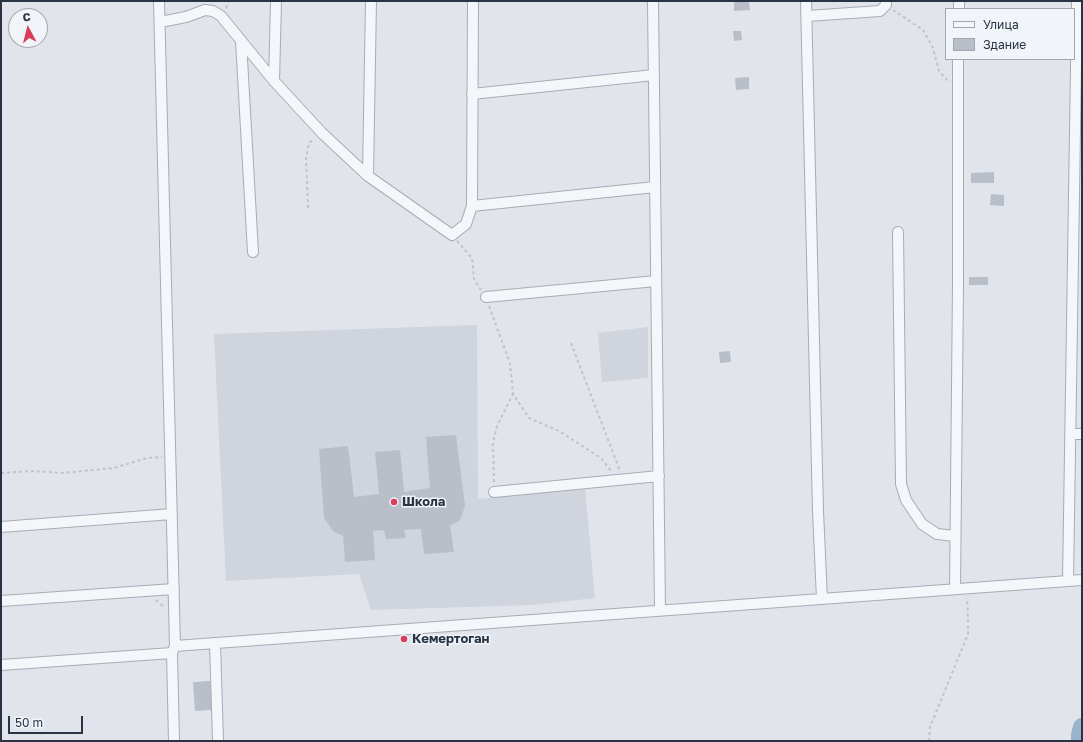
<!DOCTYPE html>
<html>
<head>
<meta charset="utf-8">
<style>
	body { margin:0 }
	#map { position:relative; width:1083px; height:742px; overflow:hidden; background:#e1e5eb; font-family:"Golos Text",sans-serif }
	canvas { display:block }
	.frame { position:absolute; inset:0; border:2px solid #283344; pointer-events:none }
	.legend { position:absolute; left:945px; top:8px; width:130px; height:52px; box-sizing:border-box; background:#f1f4f8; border:1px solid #a1a7b0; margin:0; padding:5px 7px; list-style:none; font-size:12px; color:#283344 }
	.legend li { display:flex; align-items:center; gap:8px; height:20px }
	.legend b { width:20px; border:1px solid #a1a7b0 }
	.north { position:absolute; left:8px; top:8px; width:40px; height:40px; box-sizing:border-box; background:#f1f4f8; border:1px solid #a1a7b0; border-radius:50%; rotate:353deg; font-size:11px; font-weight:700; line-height:16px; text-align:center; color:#283344 }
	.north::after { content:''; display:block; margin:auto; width:14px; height:18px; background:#d93d5a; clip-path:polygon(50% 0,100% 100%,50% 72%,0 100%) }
	.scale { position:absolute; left:8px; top:716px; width:75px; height:18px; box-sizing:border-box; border:2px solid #283344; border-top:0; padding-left:5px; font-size:12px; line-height:14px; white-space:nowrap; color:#283344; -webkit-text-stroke:3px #f1f4f8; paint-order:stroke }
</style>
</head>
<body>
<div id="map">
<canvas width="1083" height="742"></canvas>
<div class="frame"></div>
<ul class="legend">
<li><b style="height:5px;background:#f4f6f9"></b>Улица</li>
<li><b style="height:11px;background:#b8bfc9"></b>Здание</li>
</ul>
<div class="north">С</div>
<div class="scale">50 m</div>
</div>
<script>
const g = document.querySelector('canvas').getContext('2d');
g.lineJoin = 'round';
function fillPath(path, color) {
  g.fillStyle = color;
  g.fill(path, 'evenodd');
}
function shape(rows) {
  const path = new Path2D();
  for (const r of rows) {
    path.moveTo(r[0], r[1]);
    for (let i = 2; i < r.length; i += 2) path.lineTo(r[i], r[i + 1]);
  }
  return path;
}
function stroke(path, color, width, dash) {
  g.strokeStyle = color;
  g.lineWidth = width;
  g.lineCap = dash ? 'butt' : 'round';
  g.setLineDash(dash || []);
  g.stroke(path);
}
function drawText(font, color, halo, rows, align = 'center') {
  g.font = font + ' "Golos Text",sans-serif';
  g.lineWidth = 3;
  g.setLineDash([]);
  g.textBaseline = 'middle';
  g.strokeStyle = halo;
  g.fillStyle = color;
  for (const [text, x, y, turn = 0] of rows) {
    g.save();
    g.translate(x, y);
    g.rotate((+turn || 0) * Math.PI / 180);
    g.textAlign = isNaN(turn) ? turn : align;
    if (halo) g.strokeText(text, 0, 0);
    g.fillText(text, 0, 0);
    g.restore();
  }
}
fillPath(shape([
	[477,325,478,499,585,489,595,598,533,605,371,610,359,574,226,581,214,334],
	[648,327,648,378,602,382,598,333]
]), '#cfd4dd');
stroke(shape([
	[1080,741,1080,735,1082,727]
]), '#9ab4cd', 18);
fillPath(shape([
	[734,1,749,1,750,10,734,11],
	[733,31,741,31,742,40,734,41],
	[749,77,749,89,736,90,735,78],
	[994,172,994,183,971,183,971,173],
	[991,194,1004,195,1004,206,990,205],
	[969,277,988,277,988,285,969,285],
	[730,351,731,362,720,363,719,352],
	[456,435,465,506,460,520,450,526,454,552,424,554,421,529,404,530,406,538,386,539,384,530,373,531,375,560,345,562,343,536,333,531,324,518,319,449,348,446,354,497,379,494,375,452,400,450,404,492,430,488,426,437],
	[210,681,212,710,195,711,193,682]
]), '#b8bfc9');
const minor = shape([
	[159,1,175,646,172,653,174,741],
	[653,1,660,610],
	[806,1,818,511,822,599],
	[959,9,959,1],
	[807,16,880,11,886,5,886,1],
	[160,22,186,17,205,10,213,11,221,16,274,81,322,133,368,176,452,235,466,224,472,206,473,1],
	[241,41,253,252],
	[274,81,276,1],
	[472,94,654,75],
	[368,176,371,1],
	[472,206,655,187],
	[898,232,901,484,906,500,922,524,937,534,955,536],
	[486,297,656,281],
	[1070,434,1082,434],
	[494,492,659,476],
	[1,527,172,514],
	[1068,581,1077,1],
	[955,589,958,285,958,59],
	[1,601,174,589],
	[215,643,218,741],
	[175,646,1082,580],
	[1,665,172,653]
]);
stroke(minor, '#a6acb6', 12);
stroke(shape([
	[226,8,229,1],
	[893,10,923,30,933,48,939,71,947,80,948,81],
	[308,208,306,158,309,143,314,139],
	[457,241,472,258,474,279,481,290],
	[489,306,510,363,513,394,529,418,559,431,601,458,611,471],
	[571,343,620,471],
	[1,473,34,471,62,473,114,468,147,458,162,457],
	[494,482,493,443,497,426,513,394],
	[156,600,165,608],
	[929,741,930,727,968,634,968,618,967,598]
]), '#bfc3ca', 2, [3, 3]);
stroke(minor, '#f4f6f9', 10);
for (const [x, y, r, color] of [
	[394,502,4,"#d93d5a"],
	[404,639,4,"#d93d5a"]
]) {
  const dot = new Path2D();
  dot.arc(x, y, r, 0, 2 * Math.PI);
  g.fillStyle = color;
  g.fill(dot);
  stroke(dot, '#f1f4f8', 1.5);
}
drawText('bold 13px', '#283344', '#f1f4f8', [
	["Школа",402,502],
	["Кемертоган",412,639]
], 'left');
</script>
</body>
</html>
